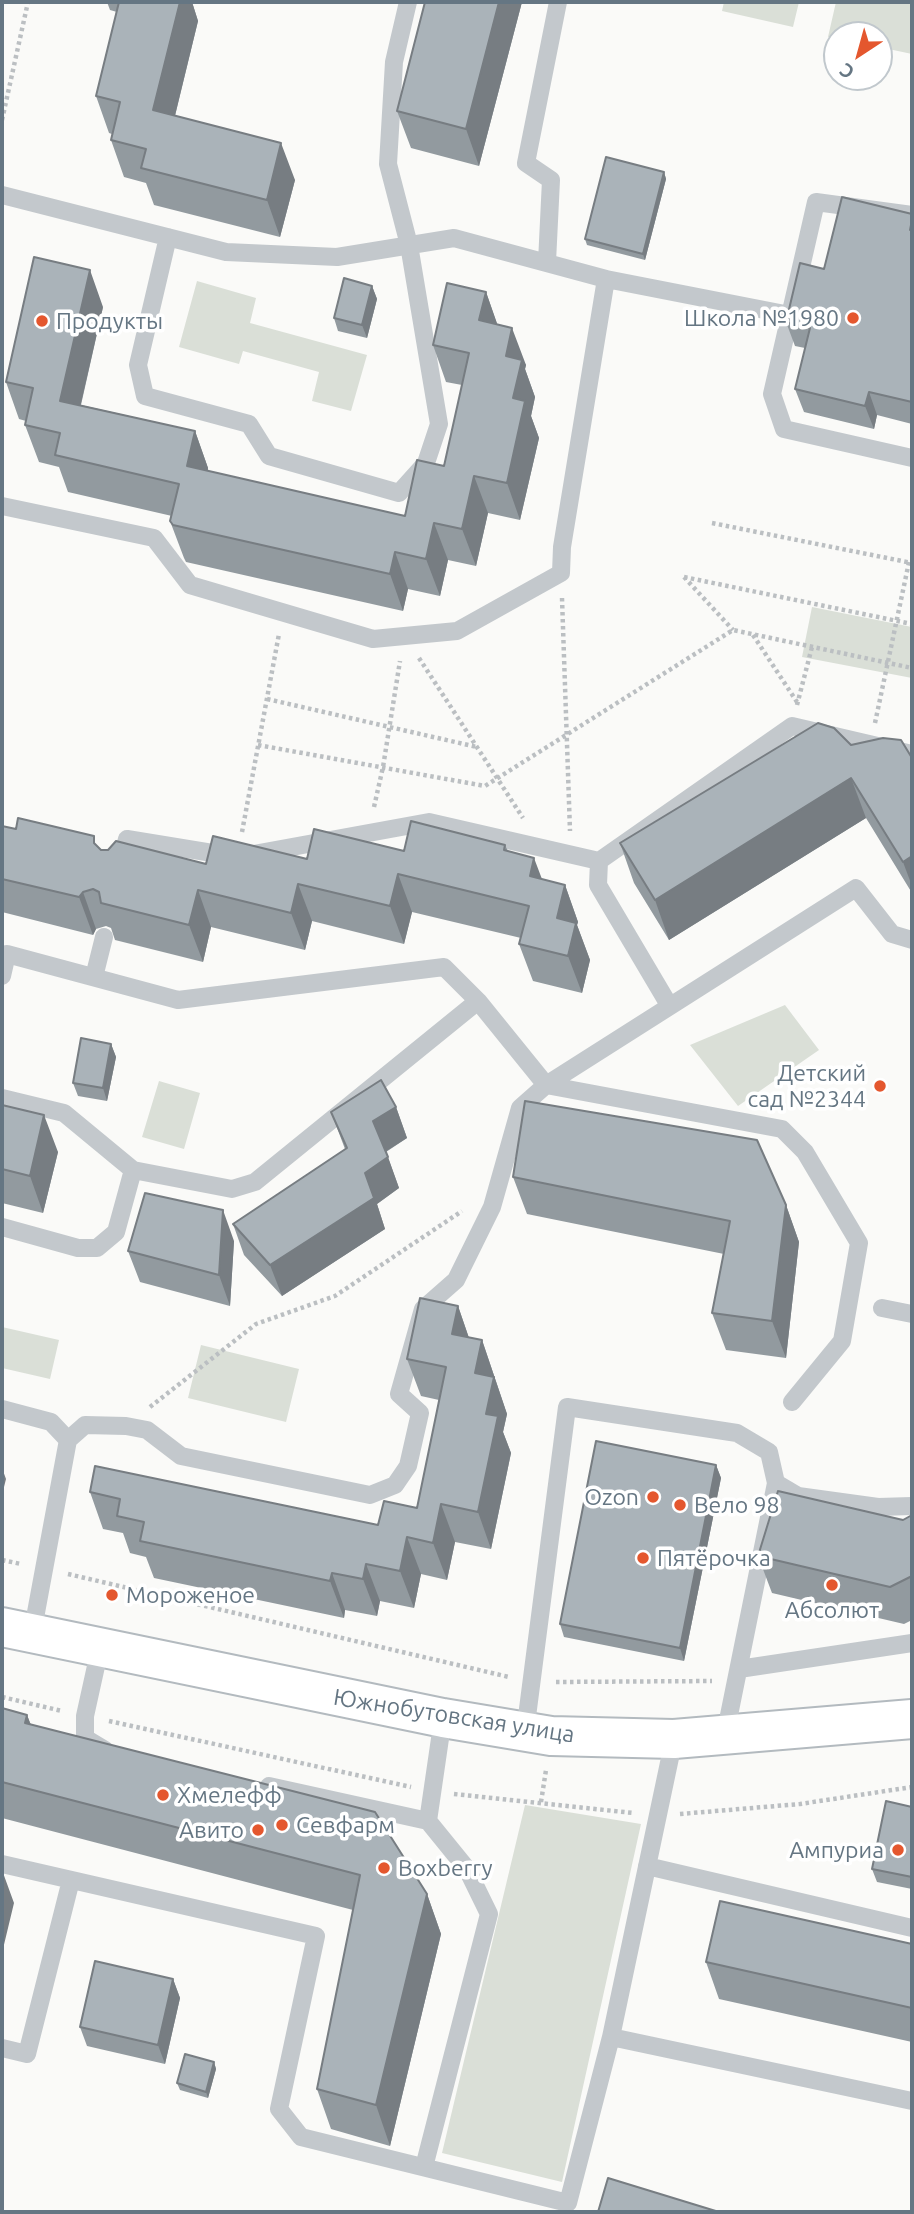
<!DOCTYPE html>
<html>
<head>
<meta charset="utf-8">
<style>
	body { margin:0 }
	#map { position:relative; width:914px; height:2214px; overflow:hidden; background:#fafaf8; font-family:Ubuntu,sans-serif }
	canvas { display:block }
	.frame { position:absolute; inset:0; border:4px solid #657683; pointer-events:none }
	.north { position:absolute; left:823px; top:21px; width:70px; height:70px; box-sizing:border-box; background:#fff; border:2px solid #c1c8cd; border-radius:50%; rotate:216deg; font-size:19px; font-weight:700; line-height:28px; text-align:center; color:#657683 }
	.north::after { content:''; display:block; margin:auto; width:24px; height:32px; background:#e4572e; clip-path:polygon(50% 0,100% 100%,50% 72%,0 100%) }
</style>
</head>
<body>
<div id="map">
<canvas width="914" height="2214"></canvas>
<div class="frame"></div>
<div class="north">С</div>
</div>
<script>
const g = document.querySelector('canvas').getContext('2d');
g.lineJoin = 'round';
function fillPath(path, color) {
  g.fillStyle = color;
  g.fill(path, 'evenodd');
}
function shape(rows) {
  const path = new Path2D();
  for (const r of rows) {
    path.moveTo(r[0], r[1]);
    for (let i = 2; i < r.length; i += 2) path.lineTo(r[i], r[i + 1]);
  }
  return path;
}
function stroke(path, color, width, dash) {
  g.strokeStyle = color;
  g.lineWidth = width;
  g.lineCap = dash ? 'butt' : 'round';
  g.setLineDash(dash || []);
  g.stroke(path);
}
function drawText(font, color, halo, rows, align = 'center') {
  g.font = font + ' Ubuntu,sans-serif';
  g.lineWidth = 7;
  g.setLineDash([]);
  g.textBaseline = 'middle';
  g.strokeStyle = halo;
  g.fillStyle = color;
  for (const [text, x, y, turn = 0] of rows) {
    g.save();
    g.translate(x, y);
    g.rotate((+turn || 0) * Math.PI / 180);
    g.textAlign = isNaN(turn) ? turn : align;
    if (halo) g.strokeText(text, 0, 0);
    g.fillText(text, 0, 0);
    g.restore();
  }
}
fillPath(shape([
	[724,2,799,2,793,27,722,11],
	[836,2,912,2,912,54,879,47,879,35,837,35,837,39,828,37],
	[197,281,256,298,250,323,367,355,351,411,312,401,319,372,243,351,239,364,179,347],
	[812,607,912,627,912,678,802,657],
	[785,1005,819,1050,738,1106,690,1045],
	[159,1081,200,1093,184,1149,142,1137],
	[2,1327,59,1340,50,1379,2,1368],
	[201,1345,299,1369,286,1422,188,1398],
	[525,1805,641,1824,562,2182,442,2153]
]), '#dadfd7');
const secondary = shape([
	[2,1627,443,1718,551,1736,674,1739,912,1719]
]);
stroke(secondary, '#b3babf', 42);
stroke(shape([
	[2,120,28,2],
	[712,523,912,563],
	[684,577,912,624],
	[684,577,733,630],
	[562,598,570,831],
	[753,635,797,702],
	[419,658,523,818],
	[267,699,477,747],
	[797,705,812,647],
	[875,723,909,562],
	[258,745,485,786,733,630,912,668],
	[374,807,383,767,400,661],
	[242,832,279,634],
	[150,1407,256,1324,335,1296,462,1211],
	[2,1560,21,1564],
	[68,1574,509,1677],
	[556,1682,712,1681],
	[2,1697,62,1711],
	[109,1721,411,1787],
	[454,1794,633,1813],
	[541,1802,546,1770],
	[680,1814,800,1804,912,1787]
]), '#bbbfc2', 4.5, [3.5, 3.5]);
stroke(shape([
	[2,195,226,252,337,257,454,238,606,279,562,547,561,573,457,631,373,639,190,585,154,538,2,506],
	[912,215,816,202,772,394,784,429,912,458],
	[168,237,138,365,145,396,249,424,269,456,399,493,426,463,439,424,409,245,388,164,394,62,408,2],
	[547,262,551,180,526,163,558,2],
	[606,279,790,315],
	[599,861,598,885,669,1005],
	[120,866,127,839,237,857,429,822,599,861,792,726,912,754],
	[2,976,7,954,178,1000,444,967,478,1001,255,1182,232,1189,133,1170,64,1113,2,1098],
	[94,977,104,937],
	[478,1001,546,1085,856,888,892,934,912,940],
	[2,1227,78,1248,97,1248,116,1232,133,1170],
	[882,1308,912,1314],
	[2,1409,51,1422,68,1440,32,1634],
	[68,1440,85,1425,126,1426,147,1430,181,1456,370,1495,395,1485,408,1466,420,1413,399,1394,423,1309,456,1280,492,1207,520,1108,546,1085,782,1129,805,1152,859,1243,842,1341,792,1402],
	[776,1483,798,1496,878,1507,912,1506],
	[100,1648,85,1716,85,1738,105,1750],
	[739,1669,912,1643],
	[525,1732,567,1407,737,1433,769,1452,776,1483,725,1735],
	[674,1739,611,2037,912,2101],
	[269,1786,428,1821,443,1718],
	[2,1864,316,1936,279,2109,301,2137,568,2203,611,2037],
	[647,1866,912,1928],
	[2,2048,27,2054,71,1880],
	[424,2167,489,1914,467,1869,428,1821]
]), '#c3c8cc', 18);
stroke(secondary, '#fff', 38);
fillPath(shape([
	[107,2,192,2,198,21,175,116,295,180,280,237,154,205,146,183,124,177,111,140,112,134,109,133,96,96,117,12,110,10],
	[425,2,522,2,479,166,411,148,397,111],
	[664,172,666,179,645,260,587,245,585,239],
	[912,214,912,424,877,415,874,429,804,412,795,389,805,348,795,346,786,322,824,269],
	[372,286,377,299,367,338,338,331,334,318],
	[486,292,497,324,526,365,525,369,535,397,531,416,539,438,520,520,488,513,476,566,448,560,440,596,408,589,403,611,186,562,184,558,170,521,172,516,68,492,59,467,39,462,25,425,26,421,19,419,6,382,103,307,81,405,195,431,208,468,208,471,405,516,444,466,462,385,446,382,433,345],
	[851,745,912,758,912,893,866,818,669,940,634,883,620,843],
	[2,826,97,846,101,850,206,864,307,859,505,845,508,851,542,879,565,885,578,922,577,925,590,960,582,993,533,981,519,944,521,938,412,912,404,944,312,921,305,950,211,927,203,962,115,940,111,928,106,926,96,929,93,935,2,912],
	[111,1044,116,1057,107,1101,78,1096,73,1083],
	[2,1105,58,1152,43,1213,2,1203],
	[396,1107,407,1138,386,1152,399,1188,377,1204,385,1229,282,1296,244,1255,233,1224,345,1149,331,1112],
	[513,1177,786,1205,799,1242,786,1358,726,1350,712,1313,724,1254,527,1214],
	[234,1241,230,1306,140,1282,128,1251],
	[458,1306,469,1338,482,1340,507,1414,503,1432,511,1453,491,1549,455,1542,447,1580,421,1574,414,1608,380,1601,377,1616,345,1610,344,1618,154,1578,146,1557,130,1553,123,1533,103,1529,90,1492,378,1525,417,1508,439,1400,421,1396,407,1359],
	[716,1465,721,1478,684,1661,564,1637,560,1624],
	[912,1515,912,1620,904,1624,772,1593,758,1556,903,1520],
	[2,1708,27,1715,31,1725,427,1894,441,1934,390,2146,331,2129,317,2089,353,1910,2,1818],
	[912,1807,912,1889,877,1882,872,1869],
	[912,1944,912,2042,719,1999,706,1962],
	[173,1979,180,1998,165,2064,87,2046,80,2027],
	[214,2062,216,2069,208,2098,180,2090,177,2083]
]), '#929a9f');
fillPath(shape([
	[180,2,192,2,198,21,167,148,153,110],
	[499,2,522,2,479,166,466,129],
	[281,143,295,180,280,237,267,200],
	[664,172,666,179,645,260,643,254],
	[90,270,103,307,73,438,60,401],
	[372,286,377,299,367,338,362,325],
	[486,292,499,329,479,320],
	[512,328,526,365,525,369,535,397,531,416,539,438,520,520,507,483,513,398,506,356],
	[869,392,877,415,874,429,865,406],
	[195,431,208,468,201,503,187,466],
	[474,476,488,513,476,566,462,529],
	[434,523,448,560,440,596,426,559],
	[395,552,408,589,403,611,390,574],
	[851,778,866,818,669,940,655,900],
	[912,856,912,886,903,862],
	[534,858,548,895,530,876],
	[398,874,412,912,404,944,390,906],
	[298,884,312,921,305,950,291,913],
	[565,885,578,922,577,925,590,960,582,993,568,956,557,918],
	[198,890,211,927,203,962,189,925],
	[83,892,96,929,93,935,79,897],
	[111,1044,116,1057,107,1101,103,1088],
	[396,1107,407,1138,385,1152,373,1121],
	[44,1115,58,1152,43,1213,30,1176],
	[388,1157,399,1188,377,1204,385,1229,282,1296,270,1265,365,1173],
	[786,1205,799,1242,786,1358,772,1321],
	[223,1210,234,1241,230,1306,219,1275],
	[458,1306,471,1344,452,1334],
	[482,1340,507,1414,503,1432,511,1453,491,1549,478,1512,486,1414,475,1373],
	[716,1465,721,1478,684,1661,680,1648],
	[2,1468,6,1479,2,1495],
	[441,1504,455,1542,447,1580,433,1543],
	[407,1537,421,1574,414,1608,400,1571],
	[366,1564,380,1601,377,1616,363,1579],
	[332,1573,345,1610,344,1618,330,1581],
	[27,1715,42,1755,25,1723],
	[2,1870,14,1903,2,1953],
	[427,1894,441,1934,390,2146,376,2105],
	[173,1979,180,1998,165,2064,158,2045],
	[214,2062,216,2069,208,2098,206,2092]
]), '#777d82');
const building = shape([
	[119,2,180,2,153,110,281,143,267,200,141,168,146,149,111,140,120,102,96,96,119,2],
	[425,2,499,2,466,129,397,111,425,2],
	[606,157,664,172,643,254,585,239,606,157],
	[842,197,912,214,912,220,910,230,912,230,912,402,869,392,865,406,795,389,810,328,786,322,800,263,824,269,842,197],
	[34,257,90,270,60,401,195,431,187,466,405,516,417,460,444,466,469,353,433,345,447,283,486,292,479,320,512,328,506,356,522,360,513,398,525,401,507,483,474,476,462,529,434,523,426,559,395,552,390,574,173,525,170,521,179,484,55,455,60,433,25,425,33,388,6,382,34,257],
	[344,278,372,286,362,325,334,318,344,278],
	[818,723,834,728,851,745,883,738,901,740,912,758,912,856,903,862,851,778,655,900,620,843,818,723],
	[18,818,94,836,94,843,101,850,108,850,116,841,206,864,213,836,307,859,314,829,404,851,411,821,505,845,504,850,534,858,530,876,565,885,557,918,576,923,568,956,519,944,529,906,398,874,390,906,298,884,291,913,198,890,189,925,101,903,99,892,93,889,83,892,79,897,2,879,2,826,16,829,18,818],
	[81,1038,111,1044,103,1088,73,1083,81,1038],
	[381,1080,396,1107,373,1121,388,1157,365,1173,374,1198,270,1265,233,1224,347,1148,331,1112,381,1080],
	[525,1101,757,1140,786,1205,772,1321,712,1313,730,1221,513,1177,525,1101],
	[2,1105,44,1115,30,1176,2,1169,2,1105],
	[145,1193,223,1210,219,1275,128,1251,145,1193],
	[420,1298,458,1306,452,1334,482,1340,475,1373,494,1377,486,1414,498,1416,478,1512,441,1504,433,1543,407,1537,400,1571,366,1564,363,1579,332,1573,330,1581,140,1541,144,1522,117,1516,120,1499,90,1492,95,1466,378,1525,384,1501,417,1508,446,1367,407,1359,420,1298],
	[596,1441,716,1465,680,1648,560,1624,596,1441],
	[778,1491,903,1520,912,1515,912,1576,890,1587,758,1556,778,1491],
	[2,1708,27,1715,25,1723,375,1812,427,1894,376,2105,317,2089,360,1875,2,1782,2,1708],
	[886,1801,912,1807,912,1877,872,1869,886,1801],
	[720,1901,912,1944,912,2008,706,1962,720,1901],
	[95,1961,173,1979,158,2045,80,2027,95,1961],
	[185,2054,214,2062,206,2092,177,2083,185,2054],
	[608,2178,719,2212,598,2212,608,2178]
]);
fillPath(building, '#aab3b9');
stroke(building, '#777d82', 2);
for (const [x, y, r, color] of [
	[853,318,7,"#e4572e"],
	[42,321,7,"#e4572e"],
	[880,1086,7,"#e4572e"],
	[653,1497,7,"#e4572e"],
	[680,1505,7,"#e4572e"],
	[643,1558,7,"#e4572e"],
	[832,1585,7,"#e4572e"],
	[112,1595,7,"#e4572e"],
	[163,1795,7,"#e4572e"],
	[282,1825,7,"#e4572e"],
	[258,1830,7,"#e4572e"],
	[898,1850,7,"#e4572e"],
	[384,1868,7,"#e4572e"]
]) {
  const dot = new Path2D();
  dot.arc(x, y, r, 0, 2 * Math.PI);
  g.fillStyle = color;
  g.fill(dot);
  stroke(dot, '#fff', 2.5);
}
drawText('23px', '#657683', '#fff', [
	["Школа №1980",839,318,"right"],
	["Продукты",56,321],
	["Детский",866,1073,"right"],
	["сад №2344",866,1099,"right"],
	["Ozon",639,1497,"right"],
	["Вело 98",694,1505],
	["Пятёрочка",657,1558],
	["Мороженое",126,1595],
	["Абсолют",832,1610,"center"],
	["Хмелефф",177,1795],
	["Севфарм",296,1825],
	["Авито",244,1830,"right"],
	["Ампуриа",884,1850,"right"],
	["Boxberry",398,1868]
], 'left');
drawText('23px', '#657683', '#fff', [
	["Южнобутовская улица",454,1716,9]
]);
</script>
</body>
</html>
